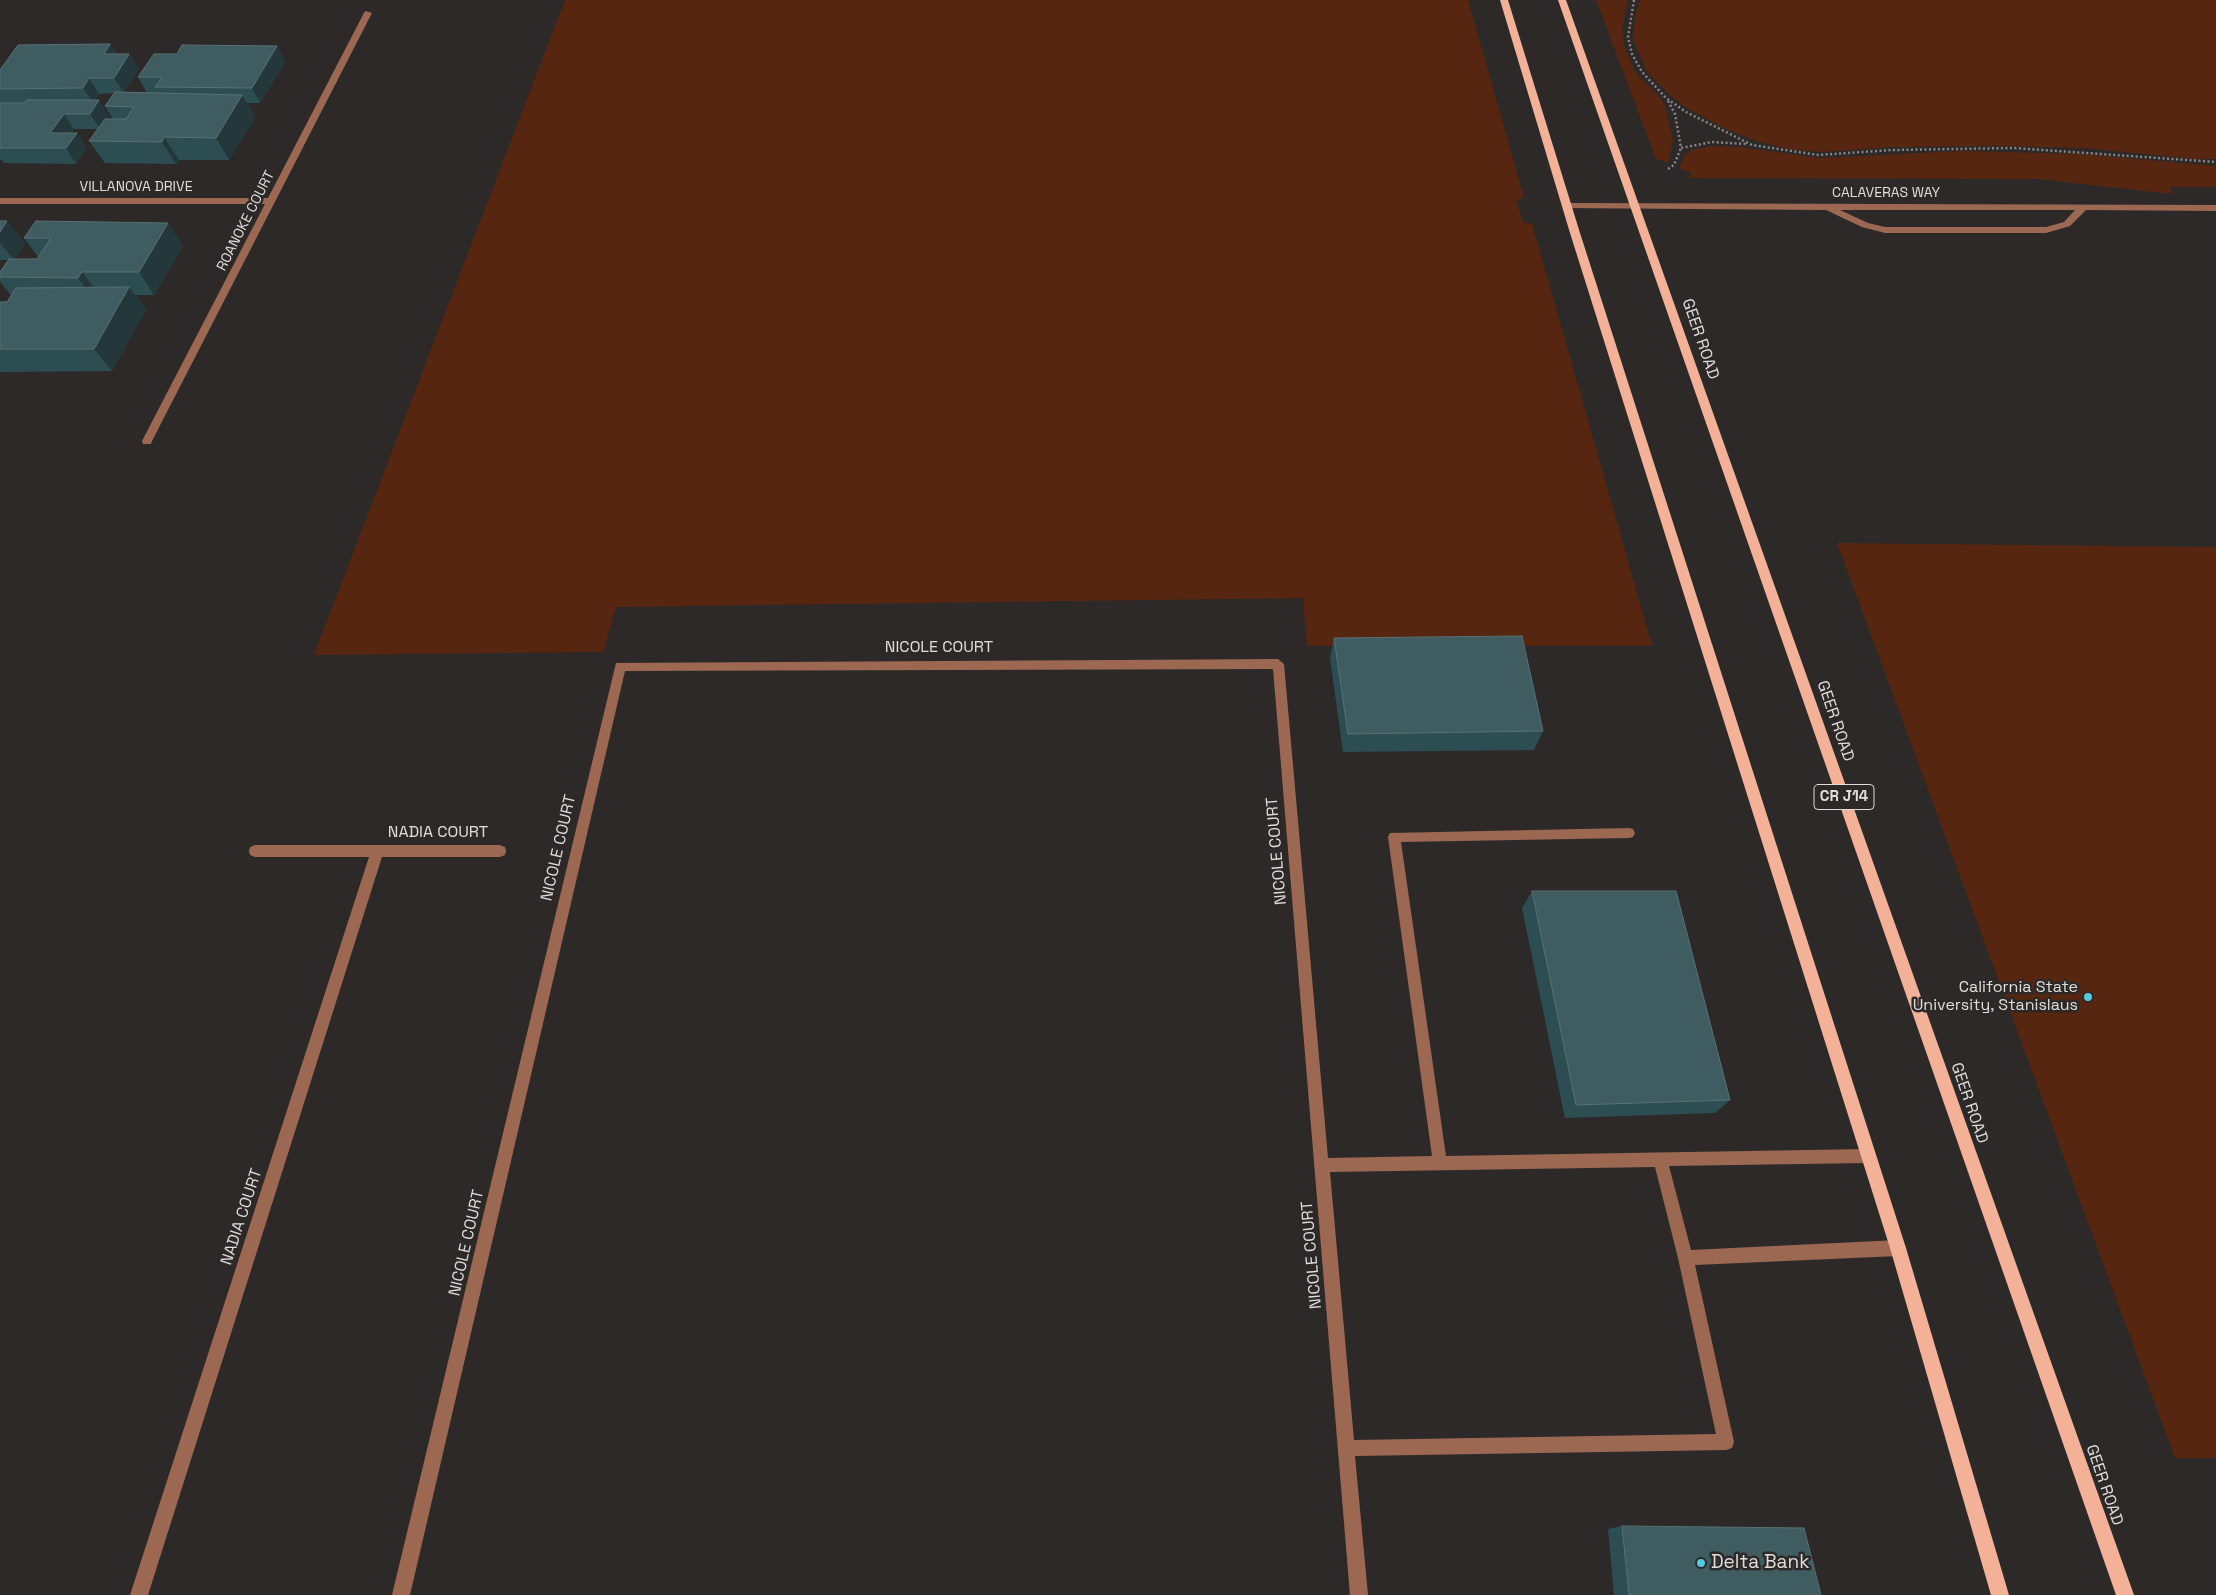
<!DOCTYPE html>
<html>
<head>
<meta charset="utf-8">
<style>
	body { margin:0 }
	canvas { display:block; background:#2c2928 }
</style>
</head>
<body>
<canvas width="2216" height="1595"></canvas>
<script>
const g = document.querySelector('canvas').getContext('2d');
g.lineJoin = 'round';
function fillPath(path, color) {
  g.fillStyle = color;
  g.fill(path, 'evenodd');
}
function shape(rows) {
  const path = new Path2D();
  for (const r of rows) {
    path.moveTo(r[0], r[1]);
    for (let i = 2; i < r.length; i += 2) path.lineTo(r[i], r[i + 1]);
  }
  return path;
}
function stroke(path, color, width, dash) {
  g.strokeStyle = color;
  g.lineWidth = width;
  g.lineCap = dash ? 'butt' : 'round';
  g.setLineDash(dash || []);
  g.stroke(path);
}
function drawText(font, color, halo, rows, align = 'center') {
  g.font = font + ' "Space Grotesk",sans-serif';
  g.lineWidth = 5;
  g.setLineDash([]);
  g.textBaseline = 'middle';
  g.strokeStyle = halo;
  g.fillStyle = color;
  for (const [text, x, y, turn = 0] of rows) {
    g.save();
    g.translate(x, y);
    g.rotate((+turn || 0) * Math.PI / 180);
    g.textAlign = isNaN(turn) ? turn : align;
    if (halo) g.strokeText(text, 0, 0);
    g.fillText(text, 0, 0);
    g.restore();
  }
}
fillPath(shape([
	[565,0,1468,0,1524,198,1516,200,1523,222,1532,224,1652,646,1307,646,1303,598,616,607,603,652,314,655],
	[1596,0,1628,0,1622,28,1624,45,1635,72,1661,99,1665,106,1673,141,1668,163,1656,159],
	[1640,0,2216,0,2216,159,2194,159,2084,148,2003,146,1894,147,1823,152,1794,150,1759,142,1723,128,1684,106,1670,95,1647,72,1633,40,1635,17],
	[1711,146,1740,147,1819,158,1960,151,2081,154,2216,166,2216,187,2170,187,2173,193,2162,193,2037,179,1688,178,1692,173,1679,168,1685,155,1692,150],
	[1837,543,2216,547,2216,1458,2175,1458]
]), '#572610');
stroke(shape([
	[1634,0,1628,37,1632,54,1642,72,1666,98,1686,112,1752,145,1818,155,1892,150,2014,148,2216,162],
	[1668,101,1675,114,1681,148,1712,142,1746,144],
	[1668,169,1674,165,1681,148]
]), '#898685', 2.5, [2, 2.5]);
fillPath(shape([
	[365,11,372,13,152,441,151,444,143,444,142,441,265,204,0,204,0,198,268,198,365,11],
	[1567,203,2216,205,2216,211,2086,210,2070,226,2046,233,1885,233,1862,227,1826,210,1564,208,1562,206,1567,203],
	[1840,210,2075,210,2064,222,2046,227,1885,227,1868,223,1840,210],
	[1278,659,1284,664,1328,1158,1432,1156,1388,837,1390,833,1629,828,1633,829,1635,833,1633,837,1629,838,1401,842,1446,1156,1868,1149,1873,1151,1875,1156,1873,1161,1868,1163,1669,1166,1691,1250,1898,1240,1903,1243,1906,1248,1903,1253,1898,1256,1695,1265,1734,1442,1732,1448,1726,1450,1355,1456,1368,1595,1350,1595,1273,669,625,671,410,1595,392,1595,616,663,1278,659],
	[1655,1167,1678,1258,1716,1434,1354,1440,1330,1172,1655,1167],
	[255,845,500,845,505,847,506,851,505,855,500,857,382,857,148,1595,130,1595,369,857,255,857,250,855,249,851,250,847,255,845]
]), '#9c6852');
fillPath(shape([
	[1500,0,1508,0,1580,233,1906,1248,2009,1595,1991,1595,1890,1248,1570,233,1500,0],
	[1558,0,1566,0,2134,1595,2116,1595,1558,0]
]), '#f3b297');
fillPath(shape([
	[110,44,117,54,129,54,139,69,124,92,147,93,138,77,177,54,277,46,285,62,260,103,247,103,255,117,229,160,179,160,176,164,105,163,89,141,98,129,74,129,72,133,77,133,87,148,76,164,4,163,2,160,0,160,0,70],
	[115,93,105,106,113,119,107,119,109,116,95,100,99,94],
	[0,221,25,243,14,259,37,259,38,257,24,238,36,221,183,246,154,295,135,295,146,309,112,371,0,372,0,302,7,302,11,295,0,282,0,272,9,260,0,260],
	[1334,638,1543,731,1534,750,1343,752,1330,658],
	[1532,891,1730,1100,1715,1113,1565,1118,1522,908],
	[1622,1526,1821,1595,1614,1595,1608,1529]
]), '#2c4d52');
fillPath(shape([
	[110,44,120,59,104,54],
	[277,46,285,62,260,103,252,88],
	[129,54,139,69,124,93,114,78],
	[89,78,99,94,93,103,83,88],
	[242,95,255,117,229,160,216,138],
	[99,100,109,116,100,129,90,114],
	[64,114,74,129,61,148,50,133],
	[77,133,87,148,76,164,66,148],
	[164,137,179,160,176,164,162,142],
	[7,221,25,243,14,260,0,243,0,232],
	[168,223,183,246,154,295,139,272],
	[82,272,99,294,95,300,78,278],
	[129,287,146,309,112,371,94,349]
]), '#24383b');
const building = shape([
	[110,44,104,54,129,54,114,78,89,78,83,88,0,89,0,70,18,45,110,44],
	[182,45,277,46,252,88,155,87,162,77,138,77,154,54,177,54,182,45],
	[115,92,242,95,216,138,164,137,162,142,89,141,105,119,126,119,134,107,105,106,115,92],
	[27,100,99,100,90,114,64,114,50,133,77,133,66,148,0,148,0,103,25,103,27,100],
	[0,221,7,221,0,232,0,221],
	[36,221,168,223,139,272,82,272,78,278,0,277,0,272,9,259,37,259,51,238,24,238,36,221],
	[129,287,94,349,0,349,0,302,7,302,16,288,129,287],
	[1522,636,1543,731,1348,734,1334,638,1522,636],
	[1532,891,1676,891,1730,1100,1576,1105,1532,891],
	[1622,1526,1804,1528,1821,1595,1629,1595,1622,1526]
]);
fillPath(building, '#3f5d61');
stroke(building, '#587175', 1);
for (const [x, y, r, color] of [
	[2088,997,5,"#54cade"],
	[1701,1563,5,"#54cade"]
]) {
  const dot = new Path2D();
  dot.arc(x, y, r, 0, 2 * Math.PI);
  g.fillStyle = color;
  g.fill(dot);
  stroke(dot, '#2c2928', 2);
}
drawText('14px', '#e0dedd', '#2c2928', [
	["VILLANOVA DRIVE",136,187],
	["CALAVERAS WAY",1886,193],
	["ROANOKE COURT",246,221,-63]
]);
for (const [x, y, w] of [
	[1844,797,60]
]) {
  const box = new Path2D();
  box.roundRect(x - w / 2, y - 12.5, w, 25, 4);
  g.fillStyle = '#2c2928';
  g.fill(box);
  stroke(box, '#e0dedd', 1);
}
drawText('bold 15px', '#e0dedd', null, [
	["CR J14",1844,797]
]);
drawText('16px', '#e0dedd', '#2c2928', [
	["GEER ROAD",1700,339,71],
	["NICOLE COURT",939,648],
	["GEER ROAD",1835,721,71],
	["NADIA COURT",438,833],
	["NICOLE COURT",559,848,-77],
	["NICOLE COURT",1277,851,-95],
	["GEER ROAD",1969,1103,71],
	["NADIA COURT",242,1217,-72],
	["NICOLE COURT",467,1243,-77],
	["NICOLE COURT",1312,1255,-95],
	["GEER ROAD",2104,1485,71]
]);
drawText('16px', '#e0dedd', '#2c2928', [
	["California State",2078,988],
	["University, Stanislaus",2078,1006]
], 'right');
drawText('19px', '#e0dedd', '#2c2928', [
	["Delta Bank",1711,1563]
], 'left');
</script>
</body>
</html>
